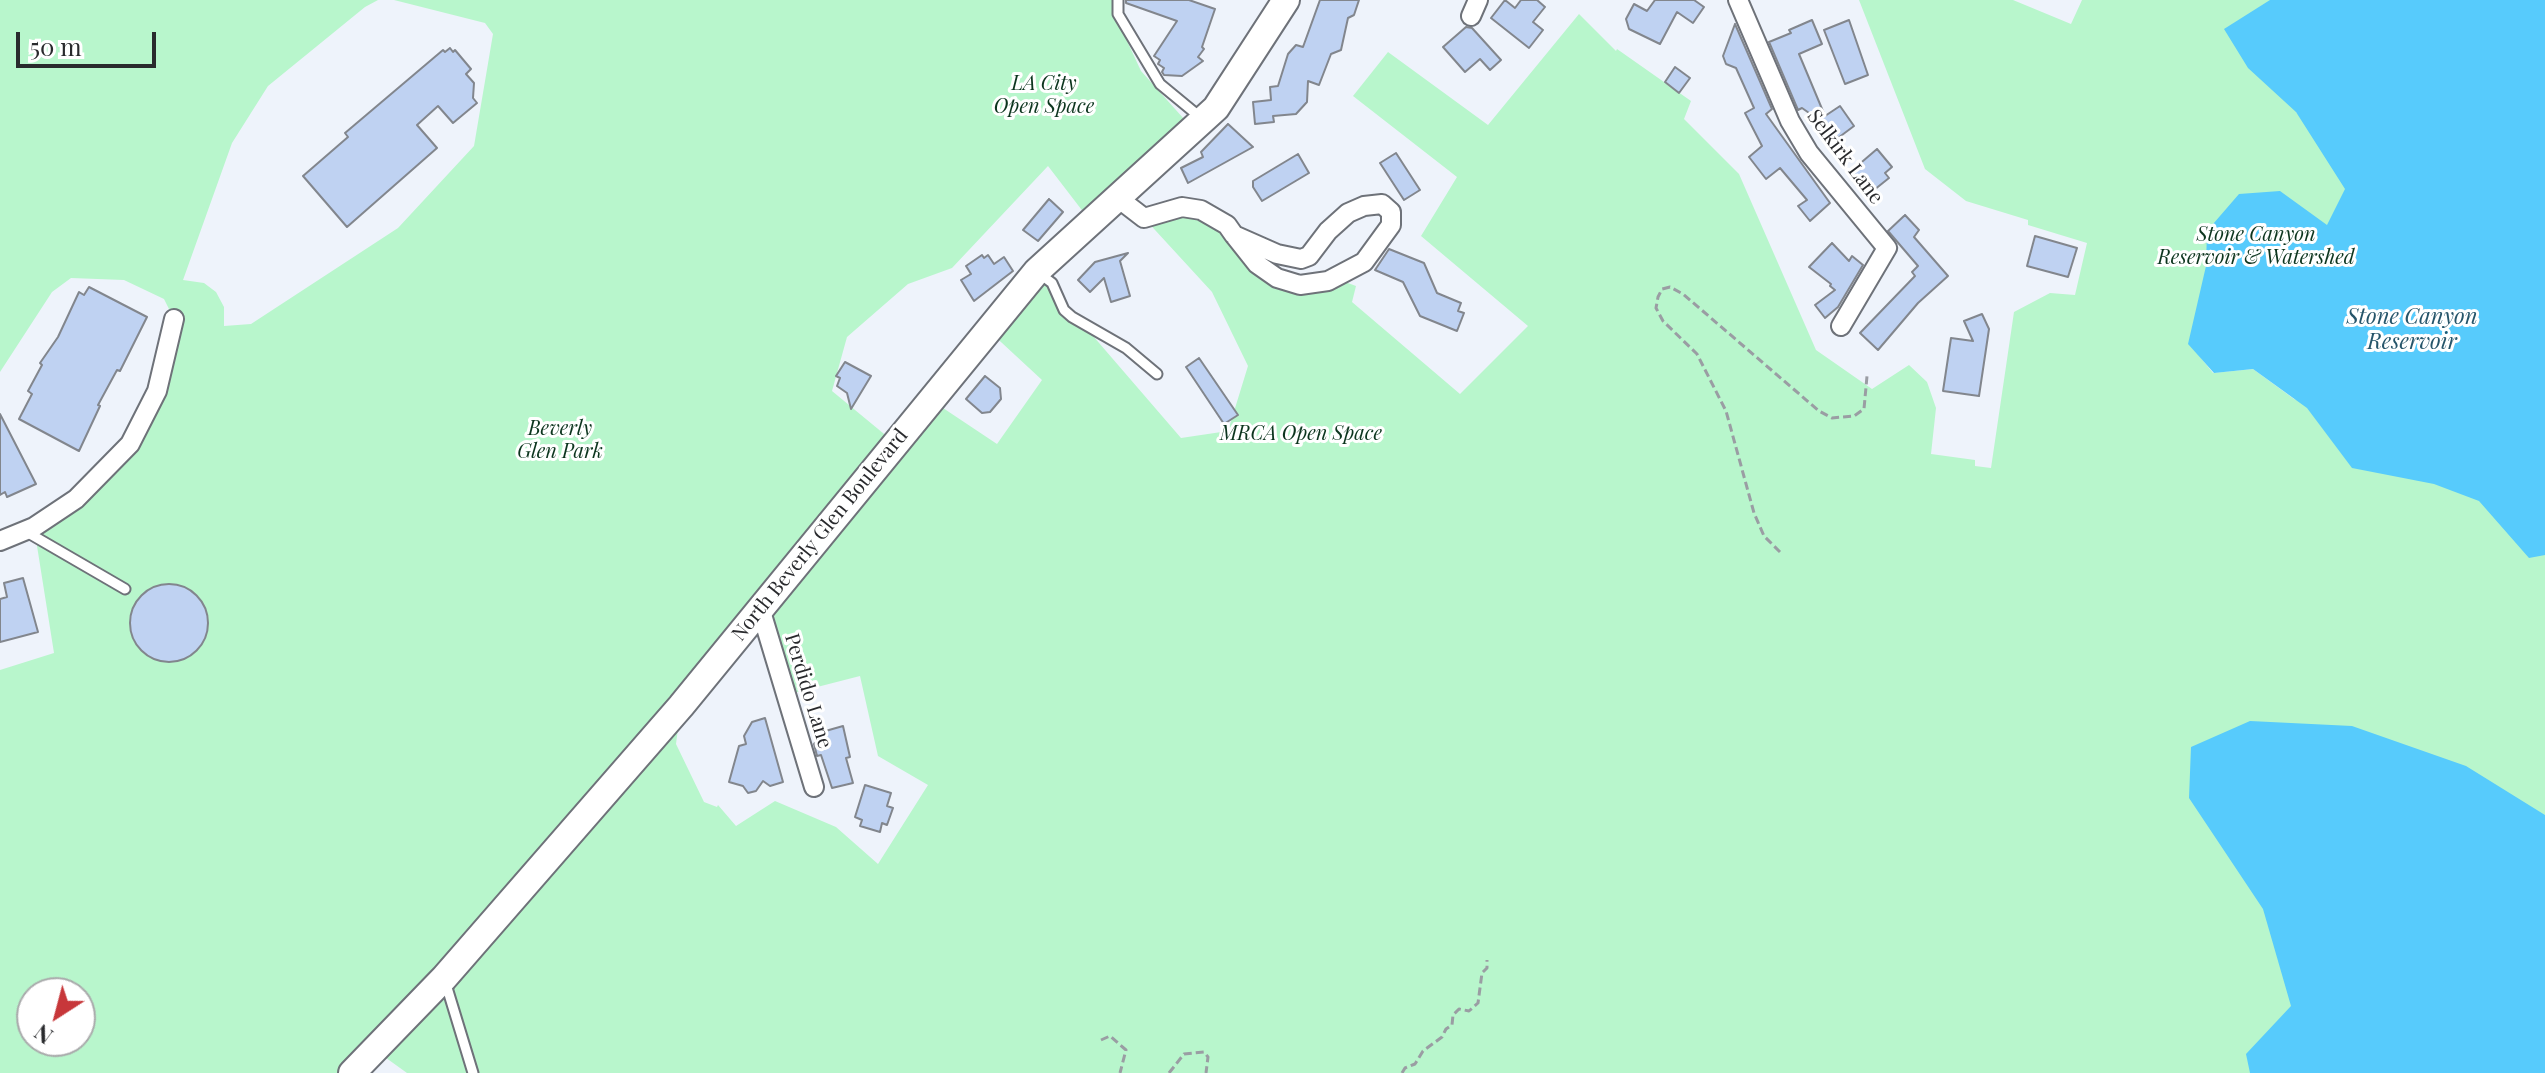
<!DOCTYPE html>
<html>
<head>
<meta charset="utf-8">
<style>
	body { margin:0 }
	#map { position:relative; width:2545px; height:1073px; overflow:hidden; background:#eef3fb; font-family:"Playfair Display",serif }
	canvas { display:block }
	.north { position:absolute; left:16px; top:977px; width:80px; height:80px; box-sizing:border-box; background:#fff; border:2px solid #a9aaab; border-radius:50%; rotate:216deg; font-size:22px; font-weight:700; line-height:32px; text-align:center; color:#292a2d }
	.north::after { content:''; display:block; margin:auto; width:28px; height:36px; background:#c7373a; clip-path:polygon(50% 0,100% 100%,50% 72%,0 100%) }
	.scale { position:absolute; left:16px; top:32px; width:140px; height:36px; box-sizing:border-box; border:4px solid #292a2d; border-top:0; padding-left:10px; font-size:24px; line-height:28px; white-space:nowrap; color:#292a2d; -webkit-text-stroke:6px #fff; paint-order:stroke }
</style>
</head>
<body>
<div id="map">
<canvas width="2545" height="1073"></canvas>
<div class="north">N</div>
<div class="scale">50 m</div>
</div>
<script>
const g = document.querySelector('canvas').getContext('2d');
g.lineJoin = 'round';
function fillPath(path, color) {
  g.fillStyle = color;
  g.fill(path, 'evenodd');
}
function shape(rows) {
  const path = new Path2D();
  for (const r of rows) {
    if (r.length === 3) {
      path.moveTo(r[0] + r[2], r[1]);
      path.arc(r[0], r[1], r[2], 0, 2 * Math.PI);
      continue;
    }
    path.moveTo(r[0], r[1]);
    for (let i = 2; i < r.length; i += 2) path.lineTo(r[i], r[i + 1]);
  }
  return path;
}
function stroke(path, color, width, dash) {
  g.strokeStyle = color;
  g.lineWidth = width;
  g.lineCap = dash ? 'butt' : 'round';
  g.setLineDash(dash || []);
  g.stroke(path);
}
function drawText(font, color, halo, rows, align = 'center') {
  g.font = font + ' "Playfair Display",serif';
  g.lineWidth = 6;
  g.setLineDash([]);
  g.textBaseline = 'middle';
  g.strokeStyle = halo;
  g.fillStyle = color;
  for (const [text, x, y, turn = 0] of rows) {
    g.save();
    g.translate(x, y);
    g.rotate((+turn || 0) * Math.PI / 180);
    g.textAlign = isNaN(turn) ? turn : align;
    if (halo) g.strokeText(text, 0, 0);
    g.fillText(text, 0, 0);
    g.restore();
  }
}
fillPath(shape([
	[0,0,378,0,365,7,268,86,232,143,183,280,204,283,216,292,224,307,224,326,251,324,398,228,474,146,493,34,485,23,394,0,1119,0,1115,15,1141,71,1193,129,1091,222,1048,166,952,268,908,284,847,337,832,391,895,443,931,400,997,444,1042,380,988,330,1037,271,1181,438,1228,431,1248,366,1212,292,1144,218,1201,210,1277,278,1337,279,1356,286,1352,302,1460,394,1528,326,1421,236,1457,177,1353,96,1388,52,1488,125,1579,14,1616,51,1617,49,1691,101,1684,119,1739,174,1816,350,1872,389,1909,365,1927,382,1936,408,1931,454,1975,460,1975,466,1991,468,2014,312,2050,293,2075,295,2087,243,2028,225,2028,220,1966,201,1925,169,1859,0,2013,0,2071,24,2082,0,2331,0,2545,122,2296,112,2444,270,2193,348,2213,373,2253,369,2294,399,2545,479,2545,817,2413,1073,407,1073,375,1050,352,1073,0,1073,0,670,54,653,34,527,130,444,174,319,164,299,124,280,71,278,52,292,0,372],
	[760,609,786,695,860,676,878,756,928,785,878,864,836,827,775,801,736,826,718,805,717,807,704,802,676,744,681,706],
	[32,993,80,993,80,1041,32,1041]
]), '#b8f6cc');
fillPath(shape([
	[2270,0,2545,0,2545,555,2529,558,2479,501,2434,484,2352,468,2307,408,2253,369,2214,373,2188,344,2206,266,2207,231,2239,194,2280,191,2327,225,2345,189,2296,112,2248,68,2224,29],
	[2250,721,2352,726,2466,766,2545,815,2545,1073,2250,1073,2246,1054,2291,1006,2263,909,2189,798,2191,747]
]), '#57cbfc');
const building = shape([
	[1126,0,1189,0,1215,9,1202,47,1204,49,1198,57,1203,61,1182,76,1164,75,1162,72,1164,68,1158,64,1160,60,1154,56,1177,21,1126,3,1126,0],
	[1320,0,1359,0,1354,15,1348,18,1341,50,1331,54,1319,85,1308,81,1307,102,1296,114,1273,116,1274,122,1255,124,1253,102,1271,100,1270,87,1278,86,1288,54,1296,45,1303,47,1320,0],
	[1505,0,1515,8,1521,0,1537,0,1545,7,1533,22,1543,30,1529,48,1491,18,1505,0],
	[1655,0,1694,0,1704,7,1693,23,1677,12,1660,44,1629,29,1626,19,1634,4,1647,11,1655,0],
	[1812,20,1822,44,1799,54,1825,116,1840,106,1854,126,1838,138,1836,135,1831,138,1819,120,1802,108,1798,110,1769,42,1791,33,1789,30,1812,20],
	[1849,20,1868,75,1845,84,1824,30,1849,20],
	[1735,24,1772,109,1766,114,1830,203,1810,221,1798,206,1807,200,1780,168,1766,179,1749,157,1762,146,1745,113,1754,108,1736,68,1726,64,1723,56,1735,24],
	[1466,27,1472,28,1501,60,1490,70,1480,59,1465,72,1443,47,1466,27],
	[450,48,453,52,455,50,471,69,466,74,474,83,473,98,477,103,453,123,438,106,417,125,437,148,347,227,303,176,348,137,345,133,443,50,445,52,450,48],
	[1675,67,1690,78,1679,93,1665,82,1675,67],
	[1228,124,1253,147,1188,183,1181,168,1203,157,1201,152,1228,124],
	[1877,149,1892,167,1885,173,1889,178,1869,194,1849,173,1877,149],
	[1396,153,1420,190,1404,200,1380,163,1396,153],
	[1298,154,1309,173,1262,201,1253,187,1253,181,1298,154],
	[1049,199,1063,212,1038,241,1023,230,1049,199],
	[1905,215,1919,230,1914,237,1948,276,1918,303,1878,350,1860,333,1915,276,1912,272,1918,266,1888,231,1905,215],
	[2035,236,2077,248,2068,277,2027,266,2035,236],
	[1832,243,1849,261,1852,256,1863,265,1838,307,1825,318,1815,305,1835,290,1830,286,1831,284,1809,267,1832,243],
	[1389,249,1424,263,1437,293,1461,303,1458,311,1464,313,1457,331,1420,316,1403,282,1375,270,1389,249],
	[1128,253,1120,261,1130,296,1111,302,1104,278,1090,292,1078,280,1095,262,1128,253],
	[982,255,984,258,988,255,994,264,1004,257,1013,271,974,301,961,280,971,274,966,266,982,255],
	[89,287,147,317,120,371,117,370,98,405,100,406,79,451,19,419,32,394,28,391,42,365,40,363,58,337,79,292,84,295,89,287],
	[1982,314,1989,329,1979,396,1943,391,1951,338,1973,341,1964,321,1982,314],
	[1199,358,1238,415,1224,424,1186,367,1199,358],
	[845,362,871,376,851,409,847,393,837,386,840,378,836,376,845,362],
	[985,376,1000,388,1001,399,990,412,982,413,966,399,985,376],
	[0,414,36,484,7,497,5,492,0,495,0,414],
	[23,578,38,632,0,642,0,599,7,597,4,583,23,578],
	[169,623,39],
	[765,718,783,782,770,786,763,781,756,791,748,793,743,786,729,782,739,746,746,744,744,736,752,722,765,718],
	[843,726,850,757,846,758,853,783,832,788,821,755,817,756,814,744,822,732,843,726],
	[865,785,891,793,887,806,893,808,887,825,882,823,880,832,860,826,862,820,855,817,865,785]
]);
fillPath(building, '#bfd2f2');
stroke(building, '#82868d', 2);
const service = shape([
	[1118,0,1118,14,1160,84,1200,117],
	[1040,274,1052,283,1064,310,1072,317,1126,348,1157,374],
	[25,531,125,589],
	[445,981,473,1073]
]);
const minor = shape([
	[1738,0,1790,121,1809,153,1887,248,1841,326],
	[1471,16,1478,0],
	[1118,198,1144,218,1182,207,1201,210,1227,225,1234,235,1257,264,1277,278,1300,285,1328,281,1364,262,1391,225,1391,212,1382,204,1364,206,1348,213,1328,231,1309,256,1301,259,1277,254,1234,235],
	[0,541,34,527,76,499,130,444,157,391,174,319],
	[760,608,814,787]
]);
const secondary = shape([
	[352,1073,444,978,681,706,1037,271,1216,108,1286,0]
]);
stroke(service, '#6e7279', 13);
stroke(minor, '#6e7279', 22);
stroke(secondary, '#6e7279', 30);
stroke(shape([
	[1780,552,1764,536,1754,513,1726,411,1697,354,1663,321,1656,308,1658,297,1662,289,1670,287,1683,294,1819,411,1832,418,1854,416,1864,409,1867,376],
	[1101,1040,1110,1036,1126,1050,1120,1073],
	[1169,1073,1184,1054,1204,1052,1208,1057,1206,1073],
	[1402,1073,1405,1068,1415,1064,1423,1051,1442,1037,1446,1029,1452,1025,1453,1015,1459,1009,1469,1011,1478,1003,1482,973,1487,968,1487,960]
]), '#9a9da3', 3, [8, 4]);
stroke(service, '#fff', 9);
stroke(minor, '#fff', 18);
stroke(secondary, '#fff', 26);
drawText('italic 20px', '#0c351e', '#fff', [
	["LA City",1044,84],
	["Open Space",1044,107],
	["Stone Canyon",2256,235],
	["Reservoir & Watershed",2256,258],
	["Beverly",560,429],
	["Glen Park",560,452],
	["MRCA Open Space",1301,434]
]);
drawText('20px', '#292a2d', '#fff', [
	["Selkirk Lane",1845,157,53],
	["North Beverly Glen Boulevard",820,535,-51],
	["Perdido Lane",808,691,73]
]);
drawText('italic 22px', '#26556a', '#fff', [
	["Stone Canyon",2412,317],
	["Reservoir",2412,342]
]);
</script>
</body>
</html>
